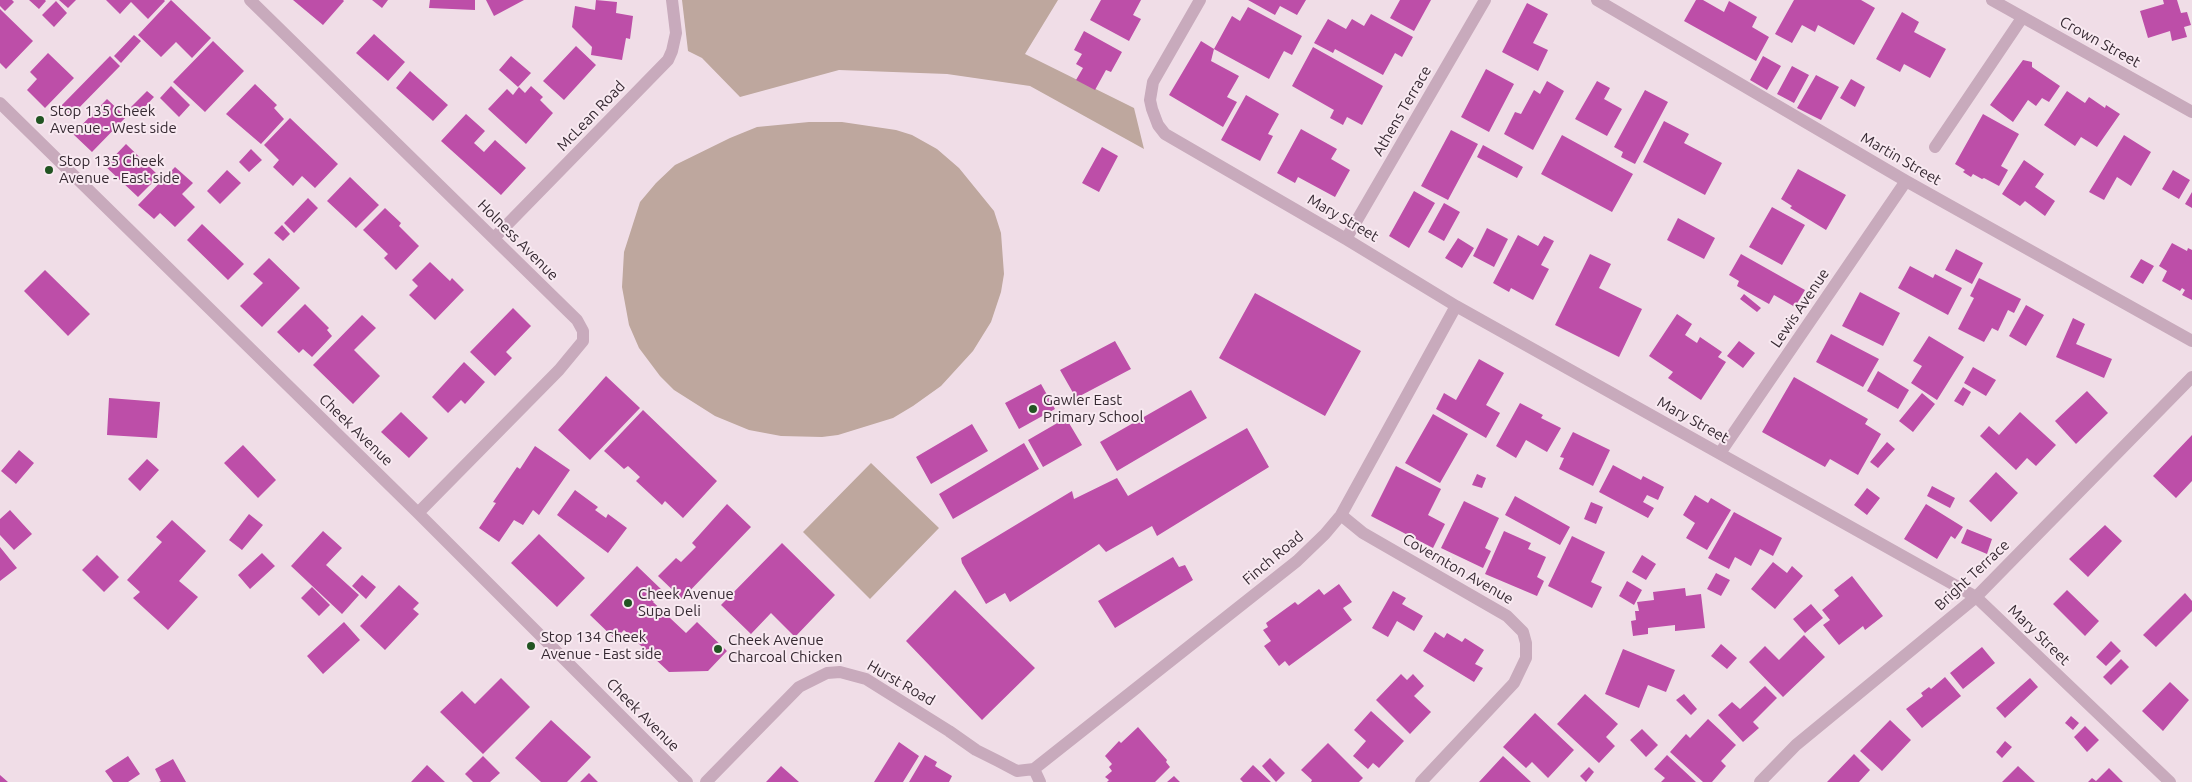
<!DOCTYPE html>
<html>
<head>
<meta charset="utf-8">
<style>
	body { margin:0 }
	canvas { display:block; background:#f0dde7 }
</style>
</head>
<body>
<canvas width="2192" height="782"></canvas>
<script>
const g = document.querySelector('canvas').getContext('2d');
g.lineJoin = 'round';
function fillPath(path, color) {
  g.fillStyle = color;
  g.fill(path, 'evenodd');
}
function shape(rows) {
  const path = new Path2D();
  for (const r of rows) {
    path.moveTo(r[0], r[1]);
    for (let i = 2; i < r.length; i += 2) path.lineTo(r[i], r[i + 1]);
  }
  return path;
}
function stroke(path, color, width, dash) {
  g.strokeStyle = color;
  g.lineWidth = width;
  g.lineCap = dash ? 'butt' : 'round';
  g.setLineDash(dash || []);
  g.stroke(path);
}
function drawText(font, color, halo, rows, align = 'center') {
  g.font = font + ' Ubuntu,sans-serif';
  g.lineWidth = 4;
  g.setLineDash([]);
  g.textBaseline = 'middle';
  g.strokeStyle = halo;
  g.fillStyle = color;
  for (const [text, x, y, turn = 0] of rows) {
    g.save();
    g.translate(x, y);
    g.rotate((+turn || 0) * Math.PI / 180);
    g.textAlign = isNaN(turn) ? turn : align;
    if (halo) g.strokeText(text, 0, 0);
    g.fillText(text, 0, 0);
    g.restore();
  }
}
fillPath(shape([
	[682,0,1058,0,1025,54,1134,108,1144,149,1030,86,947,74,839,70,740,97,702,58,688,51],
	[809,122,842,122,896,130,912,135,937,149,959,168,994,211,1001,233,1004,274,1001,292,991,322,973,351,941,386,913,406,893,418,838,435,822,437,781,436,749,430,715,416,674,390,660,376,639,348,629,325,622,287,624,252,640,202,656,183,675,165,730,138,757,127],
	[871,463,939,528,870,599,803,532]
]), '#bea79e');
fillPath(shape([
	[0,0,12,0,14,2,5,11,0,6],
	[29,0,45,0,46,1,39,9],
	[59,0,76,0,68,8],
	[106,0,164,0,165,1,148,19,131,2,120,14],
	[171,0,211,38,192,58,176,42,161,57,138,35],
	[293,0,343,0,344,1,323,25],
	[372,0,388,0,382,8],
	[430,0,475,0,475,10,429,8],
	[486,0,524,0,494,16],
	[596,0,617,2,616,13,633,16,630,39,626,38,622,60,591,55,592,47,572,27,575,6,595,10],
	[1101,0,1141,0,1133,15,1141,19,1129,41,1090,20],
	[1248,0,1306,0,1297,15,1280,6,1275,15],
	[1400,0,1431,0,1414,31,1390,18],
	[1696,0,1703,0,1724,12,1729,1,1757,17,1752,27,1769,37,1756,61,1684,21],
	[1794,0,1861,0,1875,8,1854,45,1818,25,1815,32,1802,25,1792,43,1775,34],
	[2163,0,2177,0,2181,13,2187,12,2191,25,2184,27,2187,37,2172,41,2170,31,2148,38,2140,11,2164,4],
	[56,1,67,13,54,27,42,15],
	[1527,3,1548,14,1533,43,1548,50,1538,71,1502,52],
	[1248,7,1302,36,1292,55,1284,51,1269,79,1214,49,1232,16,1240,21],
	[0,9,33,41,6,69,0,63],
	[1902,12,1919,22,1914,32,1946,49,1930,78,1904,64,1900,72,1876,59],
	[1371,14,1413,37,1402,57,1395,53,1383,75,1335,49,1333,53,1314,43,1328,19,1346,29,1352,19,1364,26],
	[1084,31,1122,52,1111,72,1106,70,1095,90,1076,80,1083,68,1076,64,1082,54,1074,50],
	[374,34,405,62,388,81,356,53],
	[134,35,141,41,121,63,114,56],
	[213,41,244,71,205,112,173,82],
	[1201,41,1214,49,1211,61,1239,76,1227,97,1237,102,1223,127,1169,95],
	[576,46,596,65,564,100,543,81],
	[1313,47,1383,86,1362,125,1347,117,1343,125,1330,118,1334,110,1292,86],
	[48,53,74,78,45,108,27,90,37,79,30,72],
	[110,56,120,66,70,117,60,107],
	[511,56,531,73,518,87,499,70],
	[1763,56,1781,66,1767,90,1750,80],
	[2023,60,2032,62,2032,67,2060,86,2049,102,2042,98,2036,106,2028,100,2013,122,1990,105],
	[1792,66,1809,75,1794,103,1777,94],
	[1486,69,1514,84,1489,132,1461,117],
	[410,71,448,105,433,121,396,88],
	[1816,75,1839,87,1821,120,1797,108],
	[1851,79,1865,87,1855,107,1840,98],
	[1547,81,1564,91,1533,150,1504,134,1515,112,1521,114,1534,90,1540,94],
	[1597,81,1610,88,1604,99,1622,109,1607,136,1575,119],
	[255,84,277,105,274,108,284,119,261,144,226,114],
	[171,86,190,105,179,117,160,98],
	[531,86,543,97,540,100,553,113,526,144,488,109,507,89,513,95,519,87,525,93],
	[1645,90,1668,102,1635,164,1621,157,1623,152,1614,147],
	[147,91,154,97,138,114,131,107],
	[2067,91,2085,103,2089,97,2105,108,2106,105,2120,114,2097,147,2081,137,2075,146,2044,125],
	[1246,95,1279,114,1268,134,1273,136,1260,161,1221,140],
	[107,99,126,117,92,152,73,134],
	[466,114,485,131,474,143,484,152,495,140,526,168,501,195,441,141],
	[1983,114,2019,134,2001,166,2008,170,1999,186,1984,178,1982,179,1973,174,1971,177,1963,172,1965,170,1955,164],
	[290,118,338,164,315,188,302,176,293,186,273,167,279,160,264,145],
	[1664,121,1689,134,1684,143,1722,163,1705,195,1643,162],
	[1301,129,1337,149,1331,159,1350,170,1335,197,1298,177,1295,183,1277,173],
	[1451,130,1478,144,1448,200,1421,186],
	[1562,135,1633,174,1612,212,1541,174],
	[2124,135,2151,152,2131,186,2117,177,2104,200,2089,192],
	[126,144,159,176,138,197,105,166],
	[1483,145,1523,167,1517,178,1477,157],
	[1102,147,1118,156,1099,192,1082,183],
	[251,149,262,160,249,172,239,162],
	[2024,160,2044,174,2035,187,2055,201,2045,216,2025,201,2020,206,2002,194],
	[175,167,193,183,182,194,195,207,175,227,160,213,154,219,138,205],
	[1798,169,1846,195,1826,230,1790,208,1792,206,1781,199],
	[227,170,241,183,220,204,207,191],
	[2173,170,2190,180,2179,199,2162,189],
	[350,177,379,205,356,228,327,201],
	[1414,191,1435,203,1409,248,1389,236],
	[2192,192,2192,208,2185,204],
	[308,198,318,208,294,233,284,223],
	[1444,203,1460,212,1444,241,1428,232],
	[1772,207,1805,225,1782,265,1749,247],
	[385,208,401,223,399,226,419,246,396,270,384,258,388,254,363,230],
	[1678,218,1715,238,1704,259,1667,240],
	[202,224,244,264,228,280,187,240],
	[282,225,290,234,283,241,274,233],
	[1487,228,1508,239,1494,267,1473,256],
	[1518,235,1538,246,1544,236,1554,241,1541,265,1549,269,1533,300,1511,288,1509,292,1493,283],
	[1458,238,1474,248,1462,268,1445,258],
	[2172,243,2187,251,2188,248,2192,250,2192,300,2182,295,2185,290,2182,288,2180,291,2162,281,2167,271,2159,266],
	[1956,249,1983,263,1972,284,1945,270],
	[1590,254,1611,264,1599,288,1642,309,1619,357,1555,325],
	[1741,254,1805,290,1795,307,1774,295,1769,304,1737,286,1739,281,1729,275],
	[269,258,300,288,262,327,240,306,263,283,253,274],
	[2141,259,2154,266,2143,284,2130,277],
	[430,262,450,281,452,278,464,290,435,320,409,295,418,286,412,280],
	[1910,266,1933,278,1935,274,1962,288,1948,315,1898,288],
	[45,270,90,314,68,336,24,291],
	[1979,278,2021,299,2014,313,2008,310,1998,331,1992,328,1984,342,1958,329,1974,298,1970,296],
	[1860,292,1900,313,1883,346,1842,326],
	[1255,293,1361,351,1325,416,1219,358],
	[1744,294,1761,308,1757,312,1740,299],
	[305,304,329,328,327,330,332,336,312,357,303,349,299,353,277,332],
	[2026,305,2044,315,2026,346,2009,336],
	[513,308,531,326,506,352,512,358,495,376,470,352],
	[1677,314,1692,324,1685,335,1697,343,1700,337,1722,352,1718,357,1726,362,1701,400,1668,378,1673,372,1649,356],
	[362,315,376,328,354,350,380,376,353,404,313,365],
	[2073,318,2085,324,2076,344,2112,359,2104,378,2056,357],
	[1831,334,1879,359,1863,387,1816,362],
	[1929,336,1964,357,1937,400,1911,383,1922,366,1913,361],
	[1115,341,1131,369,1076,398,1060,370],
	[1739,341,1755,353,1743,368,1727,356],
	[1479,359,1504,373,1486,405,1500,413,1486,438,1436,409,1444,393,1456,400],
	[464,362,485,382,465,404,461,400,448,413,432,397],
	[1973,367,1996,380,1986,396,1964,383],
	[1878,371,1909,390,1898,409,1867,391],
	[606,376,640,408,590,460,558,430],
	[1794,377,1868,419,1865,424,1881,434,1858,475,1830,459,1825,467,1762,432],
	[1041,384,1055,409,1019,429,1005,403],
	[1963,387,1971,392,1963,406,1954,401],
	[1191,390,1207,418,1117,471,1100,442],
	[2087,391,2108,413,2076,444,2055,421],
	[1922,393,1935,404,1913,432,1899,421],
	[109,398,160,402,157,438,107,435],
	[1520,403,1543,415,1541,418,1561,428,1547,452,1526,440,1516,458,1496,446],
	[643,410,717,481,683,518,665,501,662,505,636,481,640,477,628,466,624,469,604,451],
	[401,412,428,438,409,458,381,432],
	[2020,412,2056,445,2036,466,2027,458,2016,470,1980,436,1989,426,1999,435],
	[1433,414,1468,434,1440,483,1405,463],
	[1066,418,1082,445,1043,467,1028,440],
	[972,424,988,451,931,484,916,457],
	[1247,428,1269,467,1157,536,1152,526,1106,552,1099,544,1010,602,1005,593,986,604,962,563,961,558,1072,491,1074,499,1117,478,1128,496],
	[1573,432,1610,450,1593,486,1559,469,1564,458,1560,457],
	[2192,435,2192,481,2176,498,2153,476],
	[1887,442,1895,449,1878,468,1870,462],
	[1024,443,1039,469,953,519,939,494],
	[243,445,276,480,258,498,224,463],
	[535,446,570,470,539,515,533,510,523,525,514,520,499,542,479,528,496,503,493,502,517,467,520,469],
	[19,450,34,463,16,484,1,471],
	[147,459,159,470,140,491,128,479],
	[1613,465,1641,480,1643,476,1664,487,1658,500,1647,495,1643,502,1654,508,1648,518,1599,492],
	[1396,466,1441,489,1428,515,1445,524,1433,548,1371,516],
	[1996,472,2018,493,1991,522,1969,501],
	[1477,474,1486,478,1482,488,1472,485],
	[1932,486,1955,498,1950,508,1927,496],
	[1867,488,1880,498,1867,515,1854,505],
	[575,490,598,507,595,510,606,518,608,514,627,528,608,553,557,515],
	[1695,495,1708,503,1711,498,1731,510,1707,550,1686,538,1695,523,1683,515],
	[1515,496,1570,527,1560,545,1505,515],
	[1464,501,1499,518,1485,548,1491,551,1483,568,1441,548],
	[1591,502,1603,507,1596,524,1584,519],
	[727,504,751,527,682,599,658,576,676,558,681,562,696,547,692,543],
	[1926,504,1963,527,1955,539,1951,536,1937,559,1904,539],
	[10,510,32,534,14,550,0,535,0,519],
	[1734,512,1782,538,1773,556,1760,549,1751,566,1735,557,1729,569,1708,558],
	[249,514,263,525,242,550,229,540],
	[172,520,206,551,179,581,198,597,168,630,133,598,140,592,127,580,162,542,156,537],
	[2105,525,2122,541,2088,577,2069,559],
	[1967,529,1992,539,1987,554,1961,543],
	[323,531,342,548,326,565,359,595,342,614,291,566],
	[1504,531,1531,543,1528,549,1546,557,1537,577,1544,581,1537,596,1485,574],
	[539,534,585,578,557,607,511,563],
	[1572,536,1605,552,1591,582,1602,587,1592,608,1548,586],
	[782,543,835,595,795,637,771,613,751,634,721,605],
	[0,547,17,568,0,581],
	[262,553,275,566,250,589,238,575],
	[97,555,119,577,104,592,82,570],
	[1642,555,1656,564,1646,580,1632,572],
	[1173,557,1179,567,1185,565,1193,580,1115,628,1098,601],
	[1773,562,1787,573,1792,566,1803,576,1775,609,1751,589],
	[637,566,663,591,653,602,686,633,697,622,727,651,708,671,669,672,624,630,615,639,590,615],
	[1716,573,1730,580,1721,596,1707,589],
	[362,575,376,587,366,599,352,586],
	[1852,576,1883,616,1865,630,1863,626,1839,645,1823,625,1830,620,1822,610,1839,596,1834,590],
	[1627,581,1642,590,1634,605,1619,596],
	[1339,584,1352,602,1343,608,1352,620,1289,666,1285,661,1279,666,1264,646,1271,641,1263,630,1268,627,1266,623,1295,602,1298,605,1319,589,1324,595],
	[399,585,419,603,413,609,419,614,385,650,360,626],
	[312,587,330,605,319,616,301,598],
	[1685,588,1686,596,1701,594,1705,628,1675,631,1675,625,1648,628,1648,634,1633,636,1631,621,1636,620,1635,611,1639,611,1637,602,1654,600,1653,592],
	[955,590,1035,668,982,720,906,641],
	[2067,590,2099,621,2085,636,2053,604],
	[1393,591,1406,598,1402,604,1423,616,1414,631,1397,621,1388,637,1372,628],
	[2185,593,2192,601,2192,611,2156,647,2143,635],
	[1811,604,1823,618,1805,633,1793,619],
	[344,622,360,640,323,674,307,656],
	[1435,632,1444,638,1447,633,1462,642,1465,638,1484,650,1475,664,1483,668,1474,682,1423,651],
	[1804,635,1825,657,1783,697,1749,662,1765,646,1779,660],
	[2111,641,2121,651,2106,666,2096,657],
	[1721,644,1737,658,1727,669,1711,656],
	[1982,647,1995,663,1963,689,1950,673],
	[1623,649,1675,670,1666,692,1648,685,1639,708,1605,694],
	[2121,659,2129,667,2111,685,2103,677],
	[1401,674,1407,680,1413,674,1424,686,1414,696,1431,712,1410,734,1376,700],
	[1945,677,1961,696,1922,728,1906,709,1923,696,1921,693,1929,687,1931,689],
	[501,678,530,707,483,754,440,712,462,691,475,704],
	[2030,678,2038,687,2005,718,1996,708],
	[2170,682,2189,700,2163,731,2142,711],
	[1765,686,1777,698,1753,722,1759,728,1743,742,1718,715,1732,702,1740,709],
	[1585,694,1618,724,1606,737,1615,746,1599,763,1557,724],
	[1684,694,1697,709,1691,715,1676,700],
	[1371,711,1404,741,1379,768,1373,763,1368,769,1353,756,1366,741,1354,730],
	[1535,713,1574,750,1548,778,1532,762,1526,768,1503,747],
	[2071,716,2079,723,2073,730,2065,723],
	[1708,719,1736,745,1721,761,1726,766,1712,782,1703,782,1670,752,1686,734,1690,738],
	[551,720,591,757,567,782,541,782,515,758],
	[1890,720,1911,740,1882,771,1860,751],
	[2085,726,2099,740,2087,752,2074,737],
	[1138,727,1167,760,1166,762,1170,767,1155,782,1107,782,1109,780,1105,777,1112,771,1109,767,1112,764,1105,756,1119,741,1121,743],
	[1642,729,1658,745,1646,757,1630,740],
	[2005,741,2012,747,2002,758,1996,752],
	[899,742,919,756,903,782,874,782],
	[1328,743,1363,778,1359,782,1311,782,1312,780,1301,770],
	[1854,754,1870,770,1859,782,1827,782],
	[925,755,937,762,935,766,952,776,949,782,909,782],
	[1667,755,1696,782,1661,782,1665,778,1654,769],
	[128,756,140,774,128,782,113,782,105,771],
	[483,756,500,773,490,782,473,782,465,774],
	[1503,756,1531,782,1479,782],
	[1270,758,1285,773,1276,782,1262,766],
	[173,759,186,782,159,782,161,781,155,769],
	[427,765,445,782,411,782],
	[1253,765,1271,782,1243,782,1240,779],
	[781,766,799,782,766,782],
	[2018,766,2035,782,2002,782],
	[1589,767,1594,772,1586,782,1580,776],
	[2109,768,2123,782,2088,782,2092,778,2096,781],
	[589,773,598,782,580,782],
	[0,775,8,782,0,782],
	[1174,776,1180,782,1167,782]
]), '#bd4ea8');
stroke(shape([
	[250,0,577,320,583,331,583,341,559,370,418,513],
	[1200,0,1153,82,1150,100,1152,109,1158,125,1165,134,1346,239,1456,306,1976,597,2170,782],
	[1597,0,1906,181,2192,341],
	[1992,0,2192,112],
	[0,103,418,513,687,782],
	[1935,147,2022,18],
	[494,238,668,60,672,51,676,33,672,0],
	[1346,239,1485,0],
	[1720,453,1906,181],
	[1341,515,1363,533,1507,616,1523,632,1526,643,1526,658,1514,683,1421,782],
	[1034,769,1297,561,1325,534,1341,515,1456,306],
	[706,782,799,687,827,673,840,672,866,679,949,731,976,750,998,761,1017,771,1034,769,1040,782],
	[1760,782,1796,745,1976,597,2192,377]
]), '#c8aabc', 12);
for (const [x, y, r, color] of [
	[40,120,5,"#215422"],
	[49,170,5,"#215422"],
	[1033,409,5,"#215422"],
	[628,603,5,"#215422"],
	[531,646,5,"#215422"],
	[718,649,5,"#215422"]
]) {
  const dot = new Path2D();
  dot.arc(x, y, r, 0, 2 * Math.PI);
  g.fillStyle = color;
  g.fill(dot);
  stroke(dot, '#f8e9f1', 2);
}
drawText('15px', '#362932', '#f8e9f1', [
	["Crown Street",2100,42,29],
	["Athens Terrace",1402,111,-60],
	["McLean Road",591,116,-46],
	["Martin Street",1901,159,30],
	["Mary Street",1343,218,30],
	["Holness Avenue",518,240,45],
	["Lewis Avenue",1800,308,-56],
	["Mary Street",1693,420,29],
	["Cheek Avenue",356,430,44],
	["Finch Road",1273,558,-40],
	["Covernton Avenue",1458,569,30],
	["Bright Terrace",1972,575,-43],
	["Mary Street",2039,635,44],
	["Hurst Road",901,683,30],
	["Cheek Avenue",643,715,45]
]);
drawText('15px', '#362932', '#f8e9f1', [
	["Stop 135 Cheek",50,111],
	["Avenue - West side",50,128],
	["Stop 135 Cheek",59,161],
	["Avenue - East side",59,178],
	["Gawler East",1043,400],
	["Primary School",1043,417],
	["Cheek Avenue",638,594],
	["Supa Deli",638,611],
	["Stop 134 Cheek",541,637],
	["Avenue - East side",541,654],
	["Cheek Avenue",728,640],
	["Charcoal Chicken",728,657]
], 'left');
</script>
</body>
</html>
